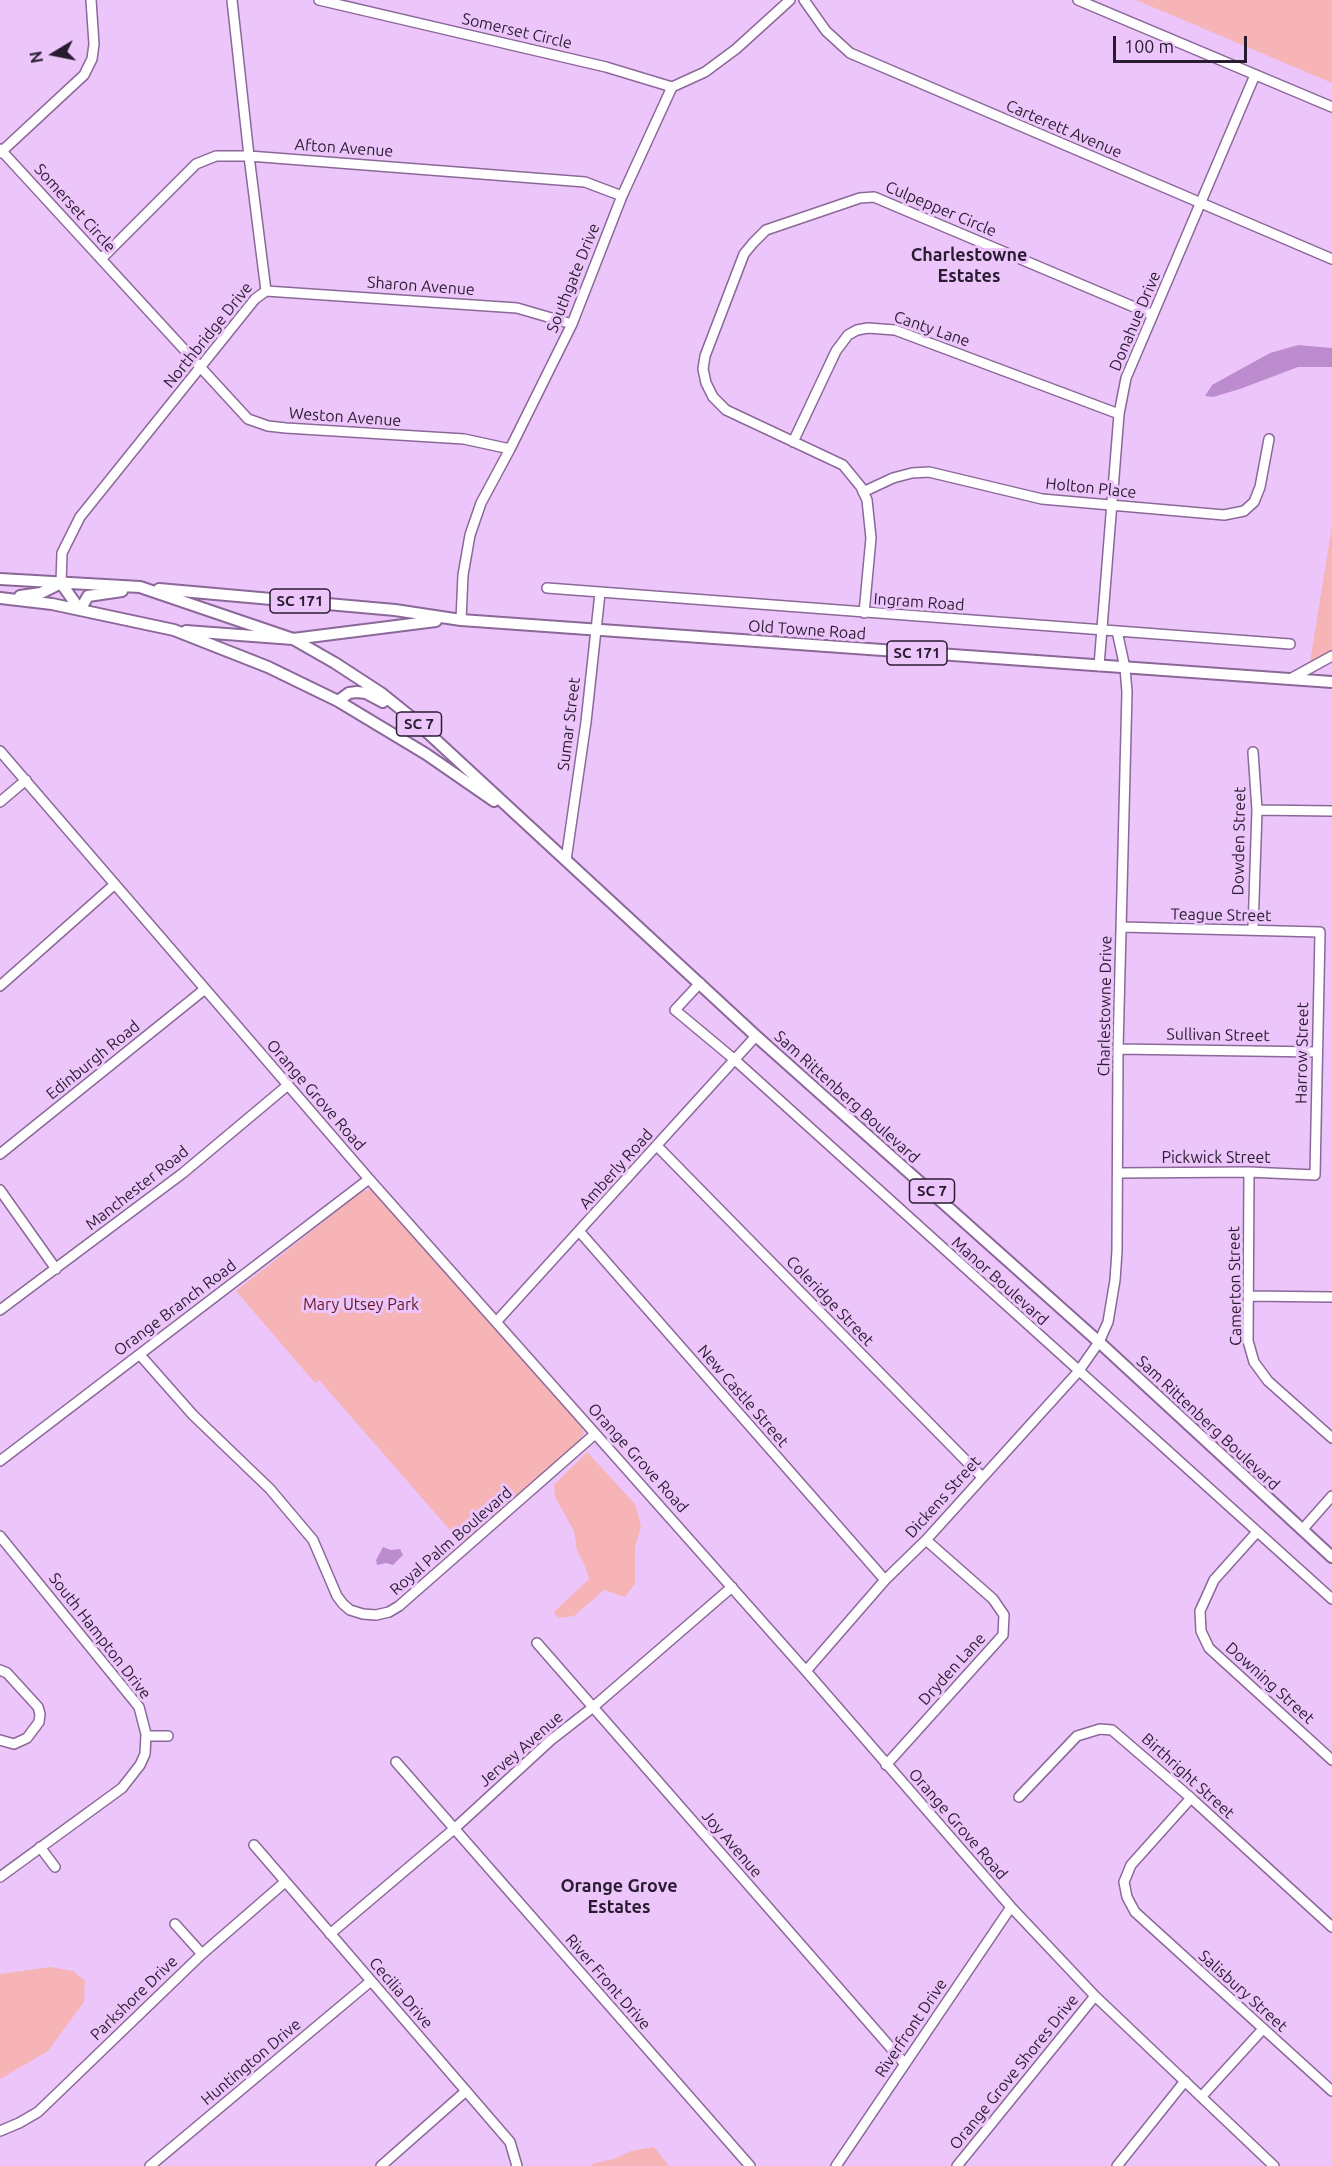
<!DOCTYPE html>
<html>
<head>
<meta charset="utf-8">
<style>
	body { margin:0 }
	#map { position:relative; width:1332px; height:2166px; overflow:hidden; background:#ecc6fb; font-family:Ubuntu,sans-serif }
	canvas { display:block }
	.north { position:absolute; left:24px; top:24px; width:60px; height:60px; -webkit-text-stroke:4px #ecc6fb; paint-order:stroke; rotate:260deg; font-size:16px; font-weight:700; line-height:24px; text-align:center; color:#2a1c30 }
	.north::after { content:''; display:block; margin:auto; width:21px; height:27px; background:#2a1c30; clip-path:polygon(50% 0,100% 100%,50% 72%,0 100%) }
	.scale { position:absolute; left:1113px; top:36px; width:134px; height:27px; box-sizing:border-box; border:3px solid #2a1c30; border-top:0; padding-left:8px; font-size:18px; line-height:21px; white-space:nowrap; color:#2a1c30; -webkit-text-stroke:4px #ecc6fb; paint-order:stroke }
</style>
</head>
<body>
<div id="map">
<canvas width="1332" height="2166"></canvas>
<div class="north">N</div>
<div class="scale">100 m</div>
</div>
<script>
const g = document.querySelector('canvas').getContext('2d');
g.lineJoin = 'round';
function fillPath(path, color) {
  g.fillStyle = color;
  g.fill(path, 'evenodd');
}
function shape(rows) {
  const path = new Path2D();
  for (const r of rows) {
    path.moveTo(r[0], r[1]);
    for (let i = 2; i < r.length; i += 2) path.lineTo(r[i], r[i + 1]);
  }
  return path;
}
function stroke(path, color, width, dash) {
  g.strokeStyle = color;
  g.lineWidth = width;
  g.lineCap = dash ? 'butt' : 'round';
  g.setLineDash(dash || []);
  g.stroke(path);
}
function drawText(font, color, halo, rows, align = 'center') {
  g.font = font + ' Ubuntu,sans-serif';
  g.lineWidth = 6;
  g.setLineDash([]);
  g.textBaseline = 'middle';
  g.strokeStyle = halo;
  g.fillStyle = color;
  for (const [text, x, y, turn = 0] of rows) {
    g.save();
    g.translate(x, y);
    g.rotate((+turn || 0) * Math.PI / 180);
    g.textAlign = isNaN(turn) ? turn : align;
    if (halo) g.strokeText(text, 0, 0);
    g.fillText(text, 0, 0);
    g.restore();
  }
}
fillPath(shape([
	[1136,0,1332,0,1332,83],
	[1332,526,1332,663,1310,662],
	[370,1190,377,1194,582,1427,584,1433,581,1439,462,1544,319,1380,315,1383,236,1291,362,1191],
	[587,1452,635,1504,641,1526,635,1548,635,1584,625,1597,604,1590,574,1616,558,1618,554,1612,589,1579,585,1566,577,1551,574,1531,555,1497,554,1485],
	[50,1967,73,1971,85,1981,84,2002,48,2051,0,2079,0,1974],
	[654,2147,669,2166,592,2166,591,2164,614,2159,631,2151]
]), '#f6b4b6');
fillPath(shape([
	[1298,345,1332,348,1332,367,1298,367,1240,389,1213,397,1205,396,1212,385,1270,353],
	[383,1547,391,1550,400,1549,403,1555,393,1565,386,1563,377,1565,376,1560]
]), '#bd8ccf');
const minor = shape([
	[319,0,606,67,672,87],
	[804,0,826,31,850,53,1332,259],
	[1078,0,1332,107],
	[0,149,248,419,268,426,286,428,464,439,510,449],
	[0,153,84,75,92,59,94,44,91,0],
	[101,259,196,164,216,156,249,156,585,182,622,196],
	[266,291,517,308,572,324],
	[793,442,836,351,848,335,857,330,868,328,895,330,1119,414],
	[863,492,893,478,912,473,929,472,1042,499,1224,515,1244,511,1254,502,1260,487,1269,439],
	[61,583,62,553,80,517,255,299,266,291,249,156,232,0],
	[547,588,1290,644],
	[864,613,871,538,867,500,861,487,843,465,726,410,713,397,706,383,703,369,705,356,744,254,753,243,766,230,860,198,874,197,1153,315],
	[461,620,463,575,470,535,481,503,510,449,572,324,622,196,672,87,705,72,736,49,790,0],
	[1099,666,1119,414,1126,378,1255,75],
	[1290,679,1332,656],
	[0,751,369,1179,806,1671,1011,1907,1095,1996,1274,2166],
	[0,802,26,780],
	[1257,810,1332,811],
	[566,860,586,722,600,593],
	[1253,930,1257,810,1253,752],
	[700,983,675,1010,735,1060,1332,1599],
	[0,986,115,884],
	[1118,1049,1317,1052],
	[657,1146,982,1477],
	[0,1154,205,989],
	[1249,1172,1248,1341,1254,1362,1268,1381,1332,1438],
	[1118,1173,1249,1172,1315,1175,1320,932,1121,927],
	[0,1190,56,1269],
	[579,1231,885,1580],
	[1248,1296,1332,1297],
	[0,1310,183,1173,288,1085],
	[497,1321,756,1036],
	[140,1355,193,1415,270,1489,313,1540,337,1596,343,1604,350,1610,363,1614,376,1615,389,1612,399,1606,595,1434],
	[0,1461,369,1179],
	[1302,1530,1332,1496],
	[1257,1532,1214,1580,1200,1611,1201,1631,1209,1648,1332,1760],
	[0,1536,139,1707,146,1734,145,1754,140,1765,122,1788,0,1877],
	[537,1643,905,2064],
	[0,1670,7,1673,38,1707,40,1714,39,1722,27,1738,14,1744,0,1740],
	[806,1671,885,1580,926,1540,1078,1372,1099,1342,1108,1322,1115,1280,1117,1251,1118,1049,1127,692,1125,668,1117,631],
	[146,1736,168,1736],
	[396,1762,750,2166],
	[886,1765,1003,1635,1004,1615,993,1599,926,1540],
	[1019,1797,1077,1736,1100,1729,1112,1730,1191,1798,1332,1927],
	[1191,1798,1131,1865,1124,1882,1127,1897,1135,1912,1332,2091],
	[254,1845,510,2142,517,2166],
	[40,1847,55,1867],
	[175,1924,202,1954],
	[330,1934,454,1829,551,1740,592,1708,732,1587],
	[1202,2096,1263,2029],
	[0,2131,19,2123,38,2112,202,1954,285,1882],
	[150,2166,371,1981],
	[381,2166,466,2091],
	[836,2166,1011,1907],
	[957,2166,1095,1996],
	[1117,2166,1185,2081]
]);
const major = shape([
	[0,579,140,587,293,639,335,663,381,693,412,718,756,1036,1099,1342,1332,1557],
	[61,583,80,610,88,596,122,591],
	[159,589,395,610,461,620,1332,682],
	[20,596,41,593,61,583],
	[0,598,52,604,174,630,268,667,338,701,426,754,494,801],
	[186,631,293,639,436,621],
	[338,701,349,693,357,692,366,693,383,702]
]);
stroke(minor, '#8b6899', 12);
stroke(major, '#8b6899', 14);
stroke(minor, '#fff', 9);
stroke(major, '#fff', 10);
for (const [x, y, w] of [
	[300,601,60],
	[917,653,60],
	[419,724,45],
	[932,1191,45]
]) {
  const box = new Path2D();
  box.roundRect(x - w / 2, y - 12, w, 24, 4.5);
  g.fillStyle = '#ecc6fb';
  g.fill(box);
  stroke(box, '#2a1c30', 1.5);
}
drawText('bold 15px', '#2a1c30', null, [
	["SC 171",300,601],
	["SC 171",917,653],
	["SC 7",419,724],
	["SC 7",932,1191]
]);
drawText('16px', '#2a1c30', '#ecc6fb', [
	["Somerset Circle",517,31,13],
	["Carterett Avenue",1064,129,23],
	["Afton Avenue",344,148,4],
	["Somerset Circle",75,208,48],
	["Culpepper Circle",941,209,23],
	["Southgate Drive",573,278,-68],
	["Sharon Avenue",421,286,4],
	["Donahue Drive",1135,321,-67],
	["Canty Lane",932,329,19],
	["Northbridge Drive",208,335,-51],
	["Weston Avenue",345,417,4],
	["Holton Place",1091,488,6],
	["Ingram Road",919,602,4],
	["Old Towne Road",807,630,4],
	["Sumar Street",569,724,-83],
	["Dowden Street",1239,841,-89],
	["Teague Street",1221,915,1],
	["Charlestowne Drive",1105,1006,-89],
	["Sullivan Street",1218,1035,1],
	["Harrow Street",1302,1053,-89],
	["Edinburgh Road",93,1060,-39],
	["Orange Grove Road",316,1095,49],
	["Sam Rittenberg Boulevard",847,1097,42],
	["Pickwick Street",1216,1158],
	["Amberly Road",616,1169,-48],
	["Manchester Road",137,1188,-38],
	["Manor Boulevard",1000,1281,42],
	["Camerton Street",1235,1286,-91],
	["Coleridge Street",830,1301,46],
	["Orange Branch Road",175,1308,-37],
	["New Castle Street",743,1396,49],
	["Sam Rittenberg Boulevard",1208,1423,43],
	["Orange Grove Road",638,1458,48],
	["Dickens Street",943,1497,-48],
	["Royal Palm Boulevard",451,1541,-41],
	["South Hampton Drive",100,1636,52],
	["Dryden Lane",952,1669,-48],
	["Downing Street",1270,1683,42],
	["Jervey Avenue",521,1749,-41],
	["Birthright Street",1188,1776,42],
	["Orange Grove Road",958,1824,49],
	["Joy Avenue",732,1844,49],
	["River Front Drive",608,1982,49],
	["Salisbury Street",1243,1991,42],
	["Cecilia Drive",401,1993,49],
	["Parkshore Drive",134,1998,-44],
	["Riverfront Drive",911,2028,-56],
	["Huntington Drive",251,2062,-40],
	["Orange Grove Shores Drive",1014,2072,-51]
]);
drawText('16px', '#651623', '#ecc6fb', [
	["Mary Utsey Park",361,1305]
]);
drawText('bold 18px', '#2a1c30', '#ecc6fb', [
	["Charlestowne",969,255],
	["Estates",969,276],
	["Orange Grove",619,1886],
	["Estates",619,1907]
]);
</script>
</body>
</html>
